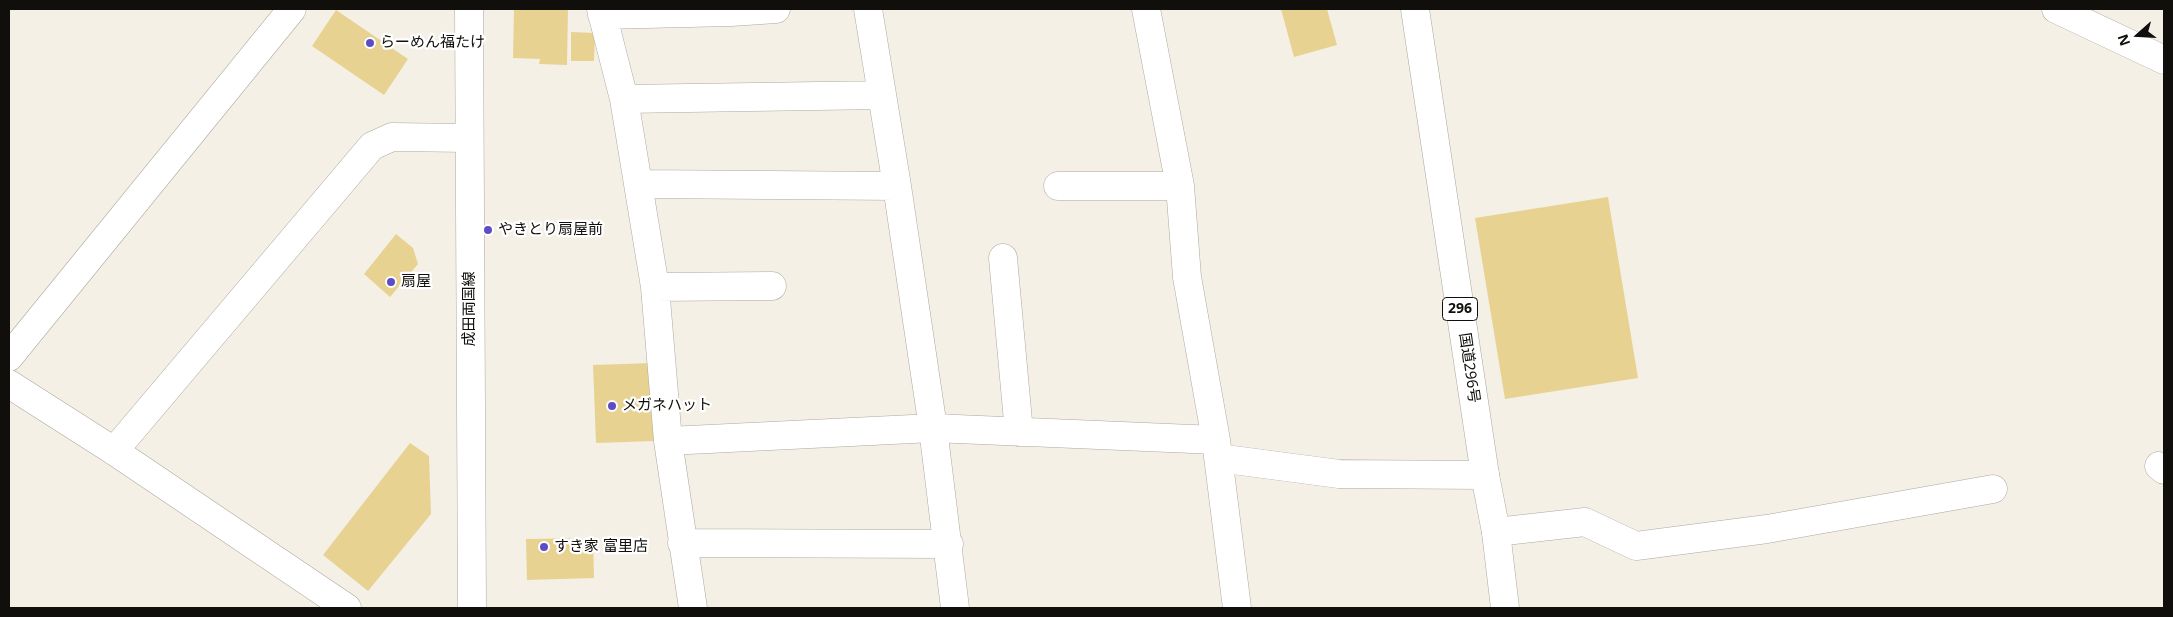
<!DOCTYPE html>
<html>
<head>
<meta charset="utf-8">
<style>
	body { margin:0 }
	#map { position:relative; width:2173px; height:617px; overflow:hidden; background:#f4f0e6; font-family:"Noto Sans",sans-serif }
	canvas { display:block }
	.frame { position:absolute; inset:0; border:10px solid #100f0b; pointer-events:none }
	.north { position:absolute; left:2113px; top:10px; width:50px; height:50px; -webkit-text-stroke:4px #fff; paint-order:stroke; rotate:251deg; font-size:14px; font-weight:700; line-height:20px; text-align:center; color:#100f0b }
	.north::after { content:''; display:block; margin:auto; width:18px; height:22px; background:#100f0b; clip-path:polygon(50% 0,100% 100%,50% 72%,0 100%) }
</style>
</head>
<body>
<div id="map">
<canvas width="2173" height="617"></canvas>
<div class="frame"></div>
<div class="north">N</div>
</div>
<script>
const g = document.querySelector('canvas').getContext('2d');
g.lineJoin = 'round';
function fillPath(path, color) {
  g.fillStyle = color;
  g.fill(path, 'evenodd');
}
function shape(rows) {
  const path = new Path2D();
  for (const r of rows) {
    path.moveTo(r[0], r[1]);
    for (let i = 2; i < r.length; i += 2) path.lineTo(r[i], r[i + 1]);
  }
  return path;
}
function stroke(path, color, width, dash) {
  g.strokeStyle = color;
  g.lineWidth = width;
  g.lineCap = dash ? 'butt' : 'round';
  g.setLineDash(dash || []);
  g.stroke(path);
}
function drawText(font, color, halo, rows, align = 'center') {
  g.font = font + ' "Noto Sans","Noto Sans JP",sans-serif';
  g.lineWidth = 4.5;
  g.setLineDash([]);
  g.textBaseline = 'middle';
  g.strokeStyle = halo;
  g.fillStyle = color;
  for (const [text, x, y, turn = 0] of rows) {
    g.save();
    g.translate(x, y);
    g.rotate((+turn || 0) * Math.PI / 180);
    g.textAlign = isNaN(turn) ? turn : align;
    if (halo) g.strokeText(text, 0, 0);
    g.fillText(text, 0, 0);
    g.restore();
  }
}
fillPath(shape([
	[514,9,568,9,567,65,539,64,540,59,513,58],
	[1281,9,1327,9,1337,45,1294,57],
	[336,10,408,59,384,95,312,46],
	[571,32,595,33,594,61,571,61],
	[1608,197,1638,378,1505,399,1475,218],
	[396,234,413,248,418,264,390,297,364,274],
	[652,363,655,441,596,443,593,365],
	[410,443,429,456,431,514,368,591,323,555],
	[593,538,594,578,527,580,526,539]
]), '#e8d291');
const minor = shape([
	[601,9,624,99,655,287,668,441,693,608],
	[868,9,897,186,933,428,955,608],
	[1146,9,1180,186,1187,277,1216,440,1237,608],
	[2056,9,2164,60],
	[602,15,731,12,776,9],
	[624,99,882,95],
	[639,184,897,186],
	[1058,186,1180,186],
	[1003,258,1019,432],
	[655,287,772,286],
	[9,357,292,9],
	[9,384,114,451,347,608],
	[668,441,933,428,1216,440],
	[114,451,372,146,392,137,468,138],
	[1218,458,1339,474,1485,475],
	[2159,466,2164,470],
	[1496,532,1585,522,1636,546,1767,529,1993,489],
	[682,543,949,544]
]);
const major = shape([
	[469,9,472,608]
]);
const highway = shape([
	[1415,9,1485,475,1496,532,1505,608]
]);
stroke(minor, '#aca89f', 29);
stroke(major, '#aca89f', 29);
stroke(highway, '#aca89f', 29);
stroke(minor, '#fff', 28);
stroke(major, '#fff', 28);
stroke(highway, '#fff', 28);
for (const [x, y, r, color] of [
	[370,43,5,"#5e4cc4"],
	[488,230,5,"#5e4cc4"],
	[391,282,5,"#5e4cc4"],
	[612,406,5,"#5e4cc4"],
	[544,547,5,"#5e4cc4"]
]) {
  const dot = new Path2D();
  dot.arc(x, y, r, 0, 2 * Math.PI);
  g.fillStyle = color;
  g.fill(dot);
  stroke(dot, '#fff', 2);
}
for (const [x, y, w] of [
	[1460,309,35]
]) {
  const box = new Path2D();
  box.roundRect(x - w / 2, y - 11.5, w, 23, 4);
  g.fillStyle = '#fff';
  g.fill(box);
  stroke(box, '#100f0b', 1);
}
drawText('bold 14px', '#100f0b', null, [
	["296",1460,309]
]);
drawText('15px', '#100f0b', '#fff', [
	["らーめん福たけ",380,43],
	["やきとり扇屋前",498,230],
	["扇屋",401,282],
	["メガネハット",622,406],
	["すき家 富里店",554,547]
], 'left');
drawText('15px', '#100f0b', '#fff', [
	["成田両国線",470,309,-90],
	["国道296号",1469,368,82]
]);
</script>
</body>
</html>
